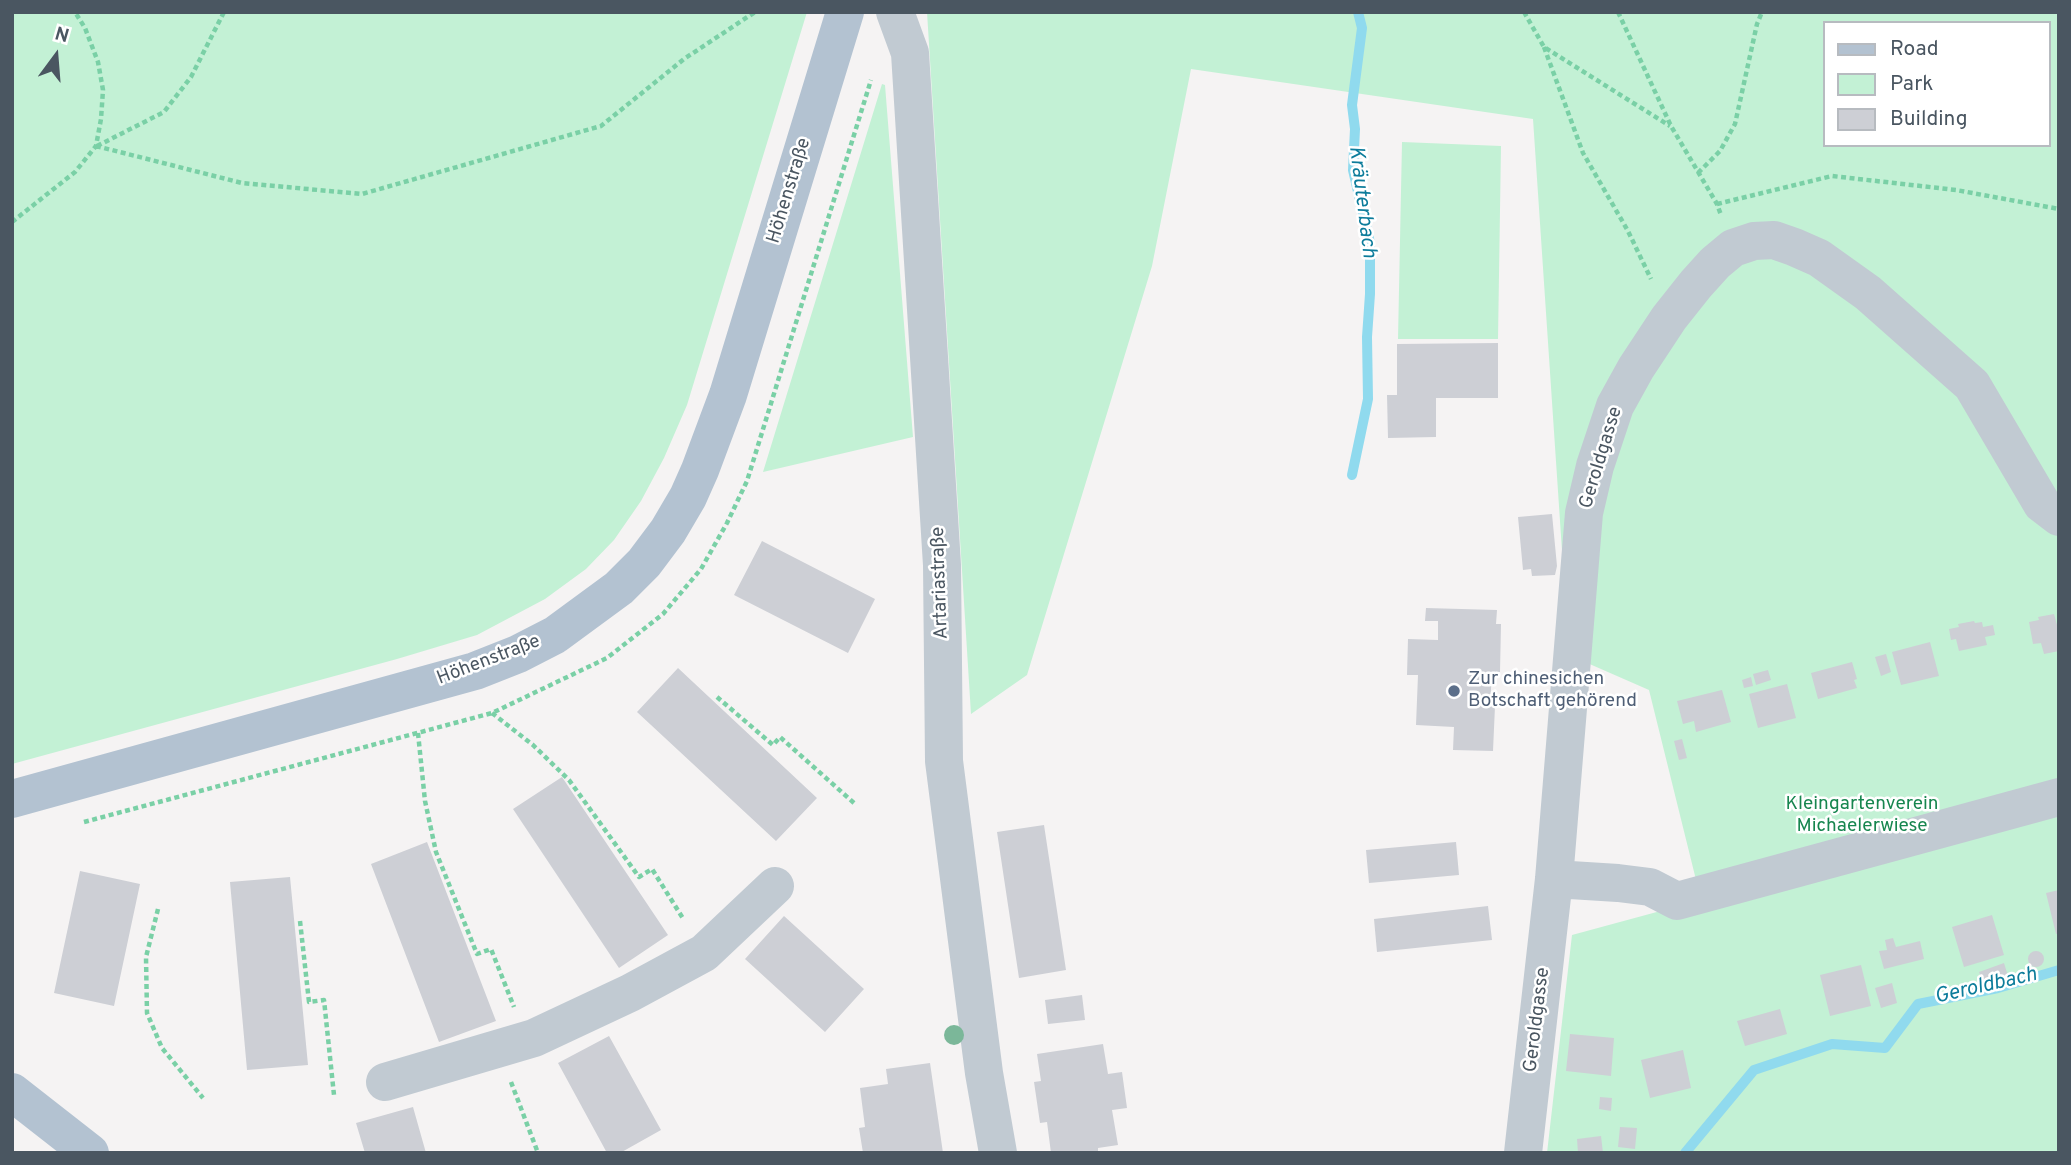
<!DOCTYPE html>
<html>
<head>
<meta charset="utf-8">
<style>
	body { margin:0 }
	#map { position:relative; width:2071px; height:1165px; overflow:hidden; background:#f5f3f3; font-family:Overpass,sans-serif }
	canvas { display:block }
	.frame { position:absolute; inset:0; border:14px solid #4a5661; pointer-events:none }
	.legend { position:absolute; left:1823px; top:21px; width:228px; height:126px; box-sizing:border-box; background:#fff; border:2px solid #b7bbc0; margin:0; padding:9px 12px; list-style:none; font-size:21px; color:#4a5661 }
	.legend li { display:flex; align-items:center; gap:14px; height:35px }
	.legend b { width:35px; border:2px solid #b7bbc0 }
	.north { position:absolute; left:21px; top:21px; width:70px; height:70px; -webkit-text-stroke:5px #fff; paint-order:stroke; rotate:16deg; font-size:19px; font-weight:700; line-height:28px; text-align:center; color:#4a5661 }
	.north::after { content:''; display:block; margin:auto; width:24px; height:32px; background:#4a5661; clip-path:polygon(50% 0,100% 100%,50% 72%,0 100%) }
</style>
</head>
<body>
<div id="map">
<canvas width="2071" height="1165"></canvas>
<div class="frame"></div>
<ul class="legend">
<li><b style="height:9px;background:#b3c2d1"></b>Road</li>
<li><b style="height:19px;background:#c3f1d5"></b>Park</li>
<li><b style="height:19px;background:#cdcfd5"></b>Building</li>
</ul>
<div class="north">N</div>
</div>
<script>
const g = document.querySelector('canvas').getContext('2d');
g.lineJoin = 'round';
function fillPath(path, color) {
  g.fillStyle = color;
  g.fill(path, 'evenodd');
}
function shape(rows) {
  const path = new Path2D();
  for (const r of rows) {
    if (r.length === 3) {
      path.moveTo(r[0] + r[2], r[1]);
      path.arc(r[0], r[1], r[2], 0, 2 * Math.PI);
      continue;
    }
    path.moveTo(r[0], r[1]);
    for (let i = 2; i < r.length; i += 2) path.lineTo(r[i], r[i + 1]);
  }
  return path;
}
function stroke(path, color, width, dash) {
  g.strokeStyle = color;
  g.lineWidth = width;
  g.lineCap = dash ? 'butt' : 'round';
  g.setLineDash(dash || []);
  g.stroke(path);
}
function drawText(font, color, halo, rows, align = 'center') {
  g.font = font + ' Overpass,sans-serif';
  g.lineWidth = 5;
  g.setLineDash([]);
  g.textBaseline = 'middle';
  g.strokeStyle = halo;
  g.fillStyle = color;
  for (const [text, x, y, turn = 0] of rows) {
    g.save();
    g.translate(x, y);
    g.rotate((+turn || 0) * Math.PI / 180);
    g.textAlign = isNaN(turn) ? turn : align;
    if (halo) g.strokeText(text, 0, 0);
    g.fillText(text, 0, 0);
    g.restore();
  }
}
fillPath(shape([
	[12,12,807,12,687,405,664,458,641,501,614,540,586,569,545,599,477,635,397,659,12,764],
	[927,12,2059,12,2059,1153,1547,1153,1572,935,1701,900,1649,690,1569,655,1533,119,1191,69,1152,266,1027,675,971,714],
	[1824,23,2048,23,2048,145,1824,145],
	[882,84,885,85,913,437,763,472],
	[1402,142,1501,146,1498,339,1398,339]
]), '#c3f1d5');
stroke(shape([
	[1352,475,1368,399,1367,337,1370,294,1370,243,1353,170,1355,129,1352,105,1362,28,1358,12],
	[1685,1153,1754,1070,1832,1044,1885,1048,1918,1004,1998,988,2059,970]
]), '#90daee', 10);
fillPath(shape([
	[1498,343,1498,398,1436,398,1436,437,1388,438,1387,395,1397,395,1397,344],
	[1552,514,1557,566,1555,575,1532,576,1531,569,1523,570,1518,517],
	[762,541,875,599,848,653,734,595],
	[1426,608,1497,610,1496,624,1501,624,1500,672,1492,672,1490,706,1495,706,1493,751,1453,750,1454,727,1416,725,1418,675,1407,675,1408,639,1438,640,1438,621,1425,621],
	[2054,614,2059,632,2059,651,2044,654,2041,643,2033,644,2029,622,2039,620,2038,617],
	[1974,621,1975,623,1982,622,1983,627,1993,625,1995,635,1985,637,1987,645,1959,651,1956,639,1951,640,1949,629,1959,627,1958,624],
	[1930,642,1939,676,1901,685,1892,652],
	[1886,654,1891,672,1881,676,1875,657],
	[1852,662,1857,679,1854,680,1857,688,1818,699,1811,673],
	[678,668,817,798,776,841,637,712],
	[1768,670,1771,680,1756,685,1753,674],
	[1751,677,1753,686,1744,688,1742,680],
	[1787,684,1796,718,1758,728,1749,694],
	[1722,690,1731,722,1696,732,1694,721,1683,724,1677,701],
	[1682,739,1687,758,1679,760,1674,741],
	[562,777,668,935,619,968,513,809],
	[1044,825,1066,970,1019,978,997,832],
	[427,842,496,1021,439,1042,371,864],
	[1456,842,1459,875,1369,883,1366,850],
	[80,871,140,884,114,1006,54,993],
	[290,877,308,1065,247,1070,230,882],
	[2059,890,2059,933,2056,934,2046,893],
	[1488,906,1492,940,1377,952,1374,919],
	[1992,915,2004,955,1964,967,1952,927],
	[784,916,864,989,825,1032,745,959],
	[1893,938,1896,947,1920,941,1924,959,1884,969,1879,951,1887,950,1885,940],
	[2036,959,8],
	[2004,963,2008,976,1984,984,1979,972],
	[1861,965,1871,1006,1830,1016,1820,975],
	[1892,983,1897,1003,1881,1008,1875,988],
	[1082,995,1085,1020,1048,1024,1045,1000],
	[1780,1009,1787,1034,1745,1046,1737,1021],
	[1570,1034,1614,1038,1611,1076,1566,1071],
	[609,1036,661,1130,620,1153,607,1153,558,1063],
	[1103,1044,1108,1074,1122,1072,1127,1108,1112,1110,1118,1145,1098,1148,1098,1153,1051,1153,1047,1122,1040,1123,1034,1082,1041,1081,1037,1054],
	[1683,1050,1691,1088,1650,1098,1641,1060],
	[930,1063,943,1153,863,1153,859,1128,865,1127,860,1088,888,1084,886,1069],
	[1600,1097,1612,1098,1611,1111,1599,1109],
	[413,1107,426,1153,365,1153,356,1123],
	[1620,1127,1637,1128,1635,1149,1618,1147],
	[1601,1136,1603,1153,1578,1153,1577,1139]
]), '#cdcfd5');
stroke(shape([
	[1524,12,1544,47,1670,126],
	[1618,12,1671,126,1717,204,1721,215],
	[1544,47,1583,153,1628,231,1651,279],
	[96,146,242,183,362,194,601,126,684,59,755,12],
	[97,146,164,112,191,77,224,12],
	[1698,173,1720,151,1735,124,1757,24,1762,12],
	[1717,204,1832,176,1956,190,2059,209],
	[12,222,75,172,96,146,101,119,103,90,98,62,85,28,75,12],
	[717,697,773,745,780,737,854,803],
	[492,713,533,745,569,780,639,877,652,869,684,920],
	[418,733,425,801,436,852,477,954,491,949,514,1007],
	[84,822,492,713,607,658,663,614,701,569,727,523,747,481,871,80],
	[158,909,146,957,147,1013,162,1048,203,1098],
	[300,921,309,1002,324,1000,334,1095],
	[511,1082,538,1153]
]), '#7ad0a6', 4.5, [5, 3.5]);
stroke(shape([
	[895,12,910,53,942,565,944,761,984,1073,998,1153],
	[1554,879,1618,883,1650,887,1677,901,2059,797],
	[385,1082,534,1038,630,993,704,953,775,886],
	[1523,1153,1554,879,1584,513,1595,466,1615,406,1636,368,1669,318,1696,284,1715,263,1733,248,1754,241,1774,240,1794,247,1819,258,1868,293,1972,385,2042,504,2059,517]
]), '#c1cad2', 38);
stroke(shape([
	[12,799,475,671,518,654,555,635,619,588,644,563,668,531,688,497,700,470,728,395,845,12],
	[12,1092,90,1153]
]), '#b3c2d1', 38);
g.fillStyle = '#7bb799';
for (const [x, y] of [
	[954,1035]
]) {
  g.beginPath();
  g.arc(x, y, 10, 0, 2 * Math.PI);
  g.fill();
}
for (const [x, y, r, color] of [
	[1454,691,7,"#5c6f8a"]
]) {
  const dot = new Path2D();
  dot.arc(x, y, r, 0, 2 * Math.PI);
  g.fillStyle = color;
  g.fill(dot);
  stroke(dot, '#fff', 2.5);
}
drawText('19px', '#4a5661', '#fff', [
	["Höhenstraße",790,191,-73],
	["Geroldgasse",1602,458,-73],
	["Artariastraße",941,583,-92],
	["Höhenstraße",489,661,-21],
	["Geroldgasse",1538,1020,-83]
]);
drawText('19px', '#4e5e75', '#fff', [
	["Zur chinesichen",1468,680],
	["Botschaft gehörend",1468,702]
], 'left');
drawText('19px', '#17864f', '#fff', [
	["Kleingartenverein",1862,805],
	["Michaelerwiese",1862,827]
]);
drawText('italic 21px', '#0c7c9b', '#fff', [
	["Kräuterbach",1361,202,83],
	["Geroldbach",1986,987,-13]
]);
</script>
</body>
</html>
